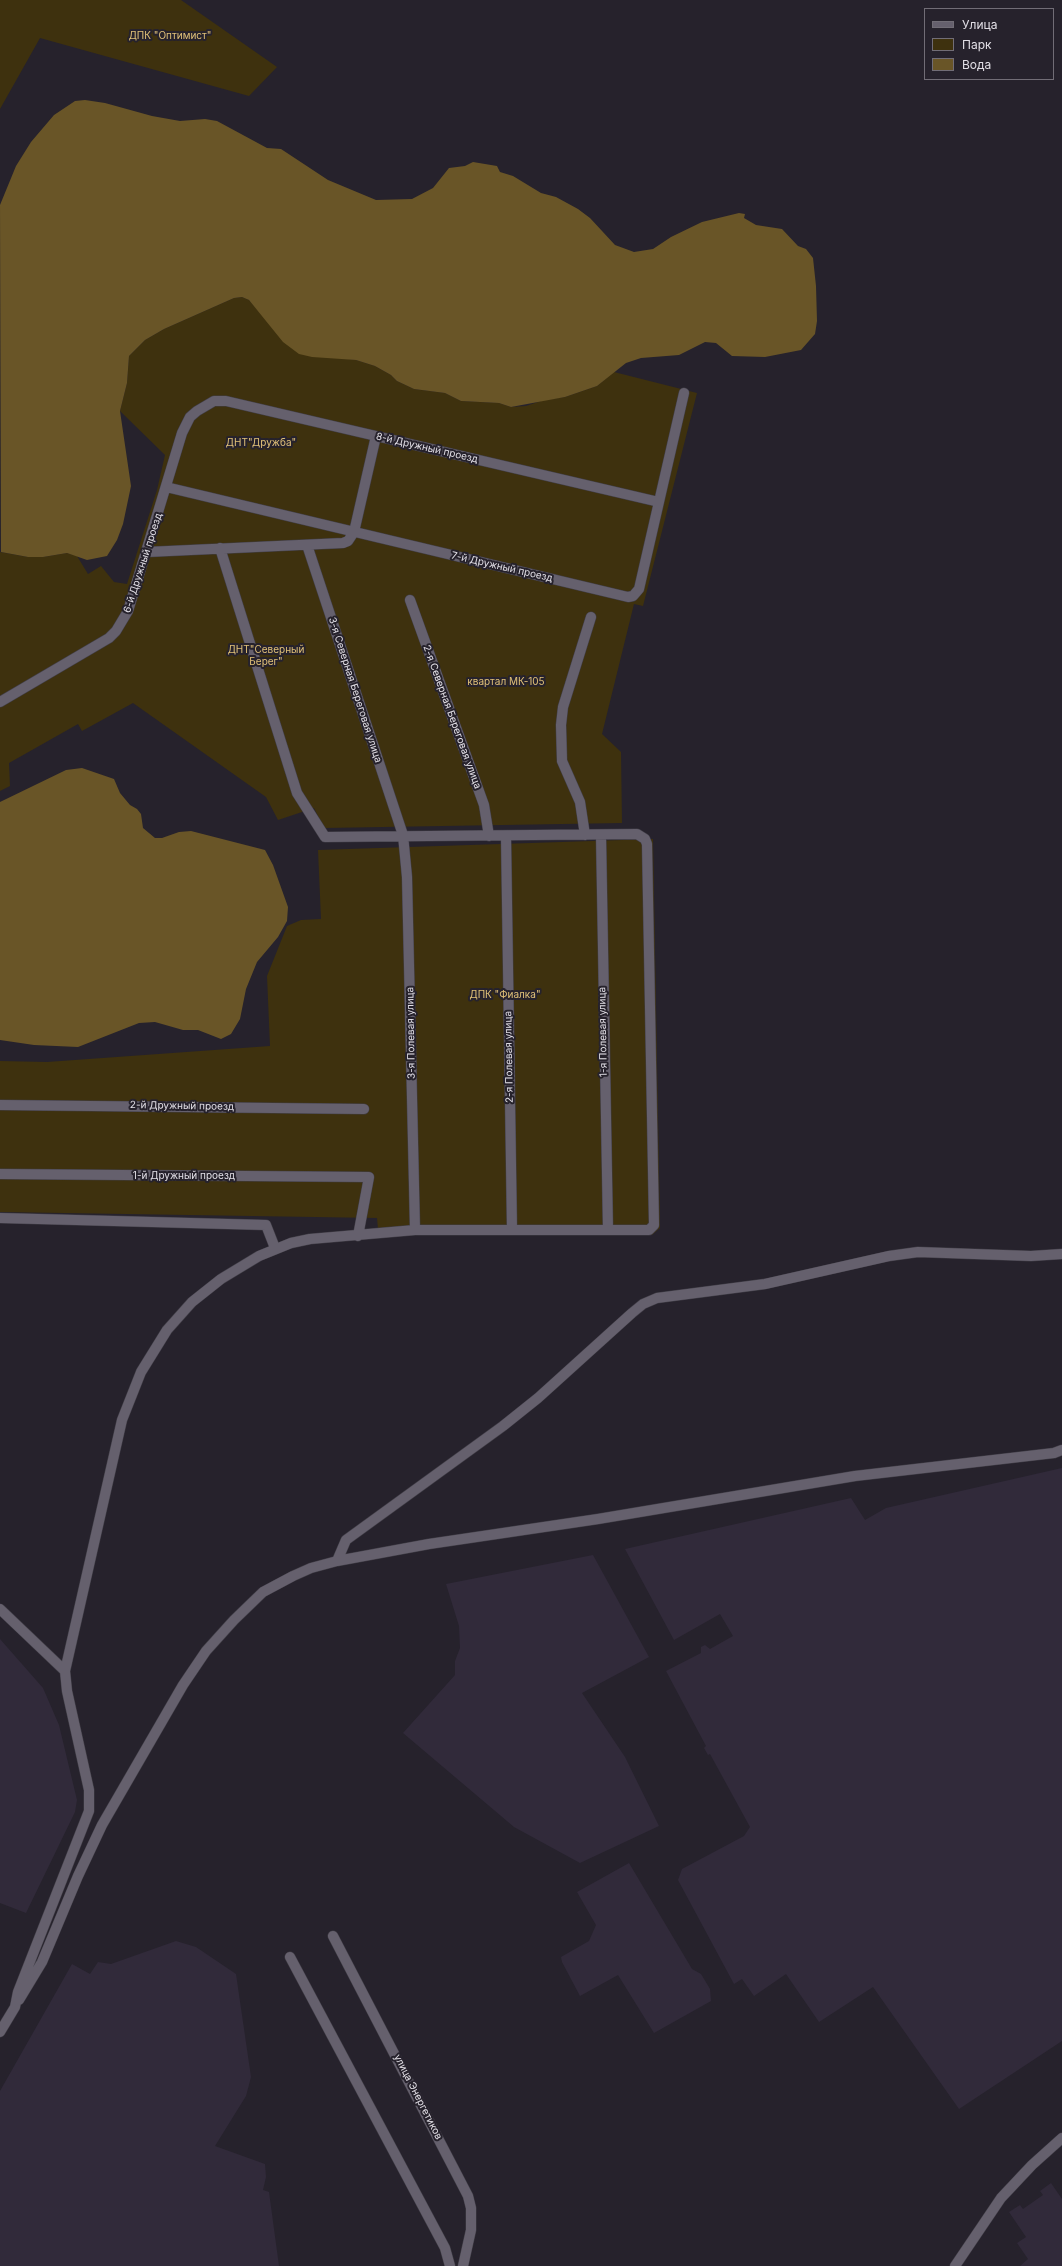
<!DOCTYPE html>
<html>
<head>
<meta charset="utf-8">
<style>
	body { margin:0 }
	#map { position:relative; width:1062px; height:2266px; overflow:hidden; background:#26222c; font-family:Inter,sans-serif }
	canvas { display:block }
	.legend { position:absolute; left:924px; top:8px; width:130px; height:72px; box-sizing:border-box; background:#26222c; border:1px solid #716d76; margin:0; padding:5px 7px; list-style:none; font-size:12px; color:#e1dee5 }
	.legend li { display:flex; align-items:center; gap:8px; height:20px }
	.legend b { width:20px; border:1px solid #716d76 }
</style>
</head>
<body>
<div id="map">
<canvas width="1062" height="2266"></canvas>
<ul class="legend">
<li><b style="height:5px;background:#65606d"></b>Улица</li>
<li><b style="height:11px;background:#3e310e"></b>Парк</li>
<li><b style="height:11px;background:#695527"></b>Вода</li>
</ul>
</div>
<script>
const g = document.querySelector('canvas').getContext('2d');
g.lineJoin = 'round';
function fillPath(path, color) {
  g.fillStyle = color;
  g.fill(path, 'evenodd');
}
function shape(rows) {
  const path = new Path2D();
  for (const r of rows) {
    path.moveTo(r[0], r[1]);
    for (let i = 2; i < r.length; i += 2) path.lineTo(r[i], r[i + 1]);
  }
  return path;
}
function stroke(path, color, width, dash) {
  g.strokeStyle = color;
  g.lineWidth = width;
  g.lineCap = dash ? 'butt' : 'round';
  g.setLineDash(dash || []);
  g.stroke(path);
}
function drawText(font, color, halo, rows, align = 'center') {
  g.font = font + ' Inter,sans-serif';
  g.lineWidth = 4;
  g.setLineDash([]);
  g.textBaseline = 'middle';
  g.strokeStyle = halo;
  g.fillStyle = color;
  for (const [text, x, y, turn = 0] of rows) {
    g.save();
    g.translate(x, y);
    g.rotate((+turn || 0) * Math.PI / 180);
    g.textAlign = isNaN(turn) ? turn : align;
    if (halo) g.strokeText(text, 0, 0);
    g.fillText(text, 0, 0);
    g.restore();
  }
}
fillPath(shape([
	[1062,1468,1062,2041,959,2109,873,1987,819,2022,786,1974,754,1996,742,1979,734,1984,678,1880,682,1869,744,1836,750,1827,710,1754,708,1755,704,1748,706,1746,666,1671,701,1653,701,1647,705,1645,710,1649,733,1636,720,1614,674,1640,625,1549,851,1498,865,1520,886,1508],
	[593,1555,649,1657,582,1693,625,1757,659,1826,580,1863,514,1827,403,1733,455,1675,455,1661,460,1648,459,1626,446,1584],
	[0,1639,43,1688,59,1725,77,1800,75,1812,26,1913,0,1903],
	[629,1863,692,1969,701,1974,710,1989,711,2001,654,2033,618,1975,580,1996,562,1962,561,1957,589,1941,596,1925,577,1892],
	[176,1941,196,1947,236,1974,251,2077,246,2096,215,2146,265,2164,266,2177,263,2190,269,2192,279,2266,0,2266,0,2091,72,1964,90,1974,98,1962,111,1964],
	[1051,2183,1062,2199,1062,2266,1020,2266,1028,2259,1017,2243,1026,2237,1009,2212,1020,2205,1023,2209,1043,2195,1040,2191]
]), '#312a3a');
fillPath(shape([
	[0,0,181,0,277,67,249,96,40,38,0,109],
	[242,297,249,300,256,308,341,358,356,360,375,366,391,375,397,381,414,389,445,393,461,401,499,403,511,407,526,406,544,400,565,397,597,386,614,372,697,393,643,606,634,604,602,734,621,752,622,823,324,828,314,808,278,820,266,797,133,703,82,731,78,724,9,763,10,786,0,791,0,552,28,557,43,557,67,553,77,556,88,574,101,566,114,582,127,584,157,490,165,455,120,411,127,383,129,356,145,340,164,329,234,298],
	[653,839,660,1228,652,1235,418,1234,378,1229,377,1218,0,1212,0,1061,47,1062,270,1046,267,976,287,926,301,920,321,919,318,850]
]), '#3e310e');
fillPath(shape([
	[85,100,105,103,152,116,180,121,205,119,217,121,267,148,281,149,328,180,376,200,412,199,433,188,449,168,465,166,473,162,497,166,500,172,513,176,541,193,556,197,578,209,590,218,615,245,634,252,653,249,671,237,702,222,739,213,745,214,744,218,756,225,782,229,798,246,806,249,813,258,816,286,817,321,815,334,801,350,765,357,732,356,716,343,705,342,679,355,641,358,626,363,597,386,565,397,511,407,499,403,461,401,445,393,414,389,397,381,391,375,375,366,356,360,312,357,299,354,283,342,249,300,242,297,234,298,164,329,145,340,129,356,127,383,120,411,131,486,123,524,117,540,107,556,87,560,67,553,43,557,28,557,1,552,0,205,16,166,31,142,54,115,75,101],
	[82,768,114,779,120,793,130,805,137,809,141,814,143,828,155,838,162,838,179,832,191,831,265,850,273,865,288,907,287,921,278,937,257,962,246,989,240,1019,231,1034,221,1039,198,1030,183,1030,155,1022,139,1023,78,1047,34,1045,0,1040,0,802,66,770]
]), '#695527');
const minor = shape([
	[166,487,628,597,633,596,639,589,684,393],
	[307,545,403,835,407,877,415,1230],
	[147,552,343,543,348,541,354,532,376,436],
	[410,600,484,805,489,836],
	[0,702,109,638,116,631,128,611,182,433,190,417,197,411,214,401,226,401,659,502],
	[585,835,580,802,562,761,561,725,563,707,591,617],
	[601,835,608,1230],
	[506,836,512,1230],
	[0,1105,364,1109],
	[0,1174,369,1177,358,1236],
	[0,1218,266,1225,275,1248],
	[337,1561,346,1540,503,1426,538,1398,632,1313,643,1304,657,1298,765,1284,889,1256,918,1252,1031,1256,1062,1254],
	[0,1609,65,1671],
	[333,1936,468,2196,471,2208,471,2230,463,2266],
	[290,1957,445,2248,450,2266],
	[19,2000,42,1962,78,1876,102,1825,183,1685,206,1651,234,1620,263,1592,293,1576,311,1568,337,1561,429,1544,598,1519,855,1476,1054,1453,1062,1450],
	[0,2032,15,2007,18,1992,89,1811,89,1790,67,1691,65,1671,122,1420,141,1372,167,1330,192,1302,221,1279,259,1256,291,1243,310,1239,415,1230,649,1230,654,1225,647,844,645,839,637,834,325,837,297,793,220,548],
	[955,2266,1001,2198,1032,2165,1062,2138]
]);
stroke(minor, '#413e47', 11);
stroke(minor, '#65606d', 10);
drawText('10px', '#e1c178', '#26222c', [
	["ДПК \"Оптимист\"",170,36],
	["ДНТ\"Дружба\"",261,443],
	["ДНТ\"Северный",266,650],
	["Берег\"",266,662],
	["квартал МК-105",506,682],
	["ДПК \"Фиалка\"",505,995]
]);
drawText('10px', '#e1dee5', '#26222c', [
	["8-й Дружный проезд",427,448,13],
	["6-й Дружный проезд",143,563,-72],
	["7-й Дружный проезд",502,567,13],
	["3-я Северная Береговая улица",355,690,72],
	["2-я Северная Береговая улица",452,717,70],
	["1-я Полевая улица",603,1032,-91],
	["3-я Полевая улица",411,1033,-91],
	["2-я Полевая улица",509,1057,-91],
	["2-й Дружный проезд",182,1106,1],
	["1-й Дружный проезд",184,1176],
	["улица Энергетиков",418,2097,63]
]);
</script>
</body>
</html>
